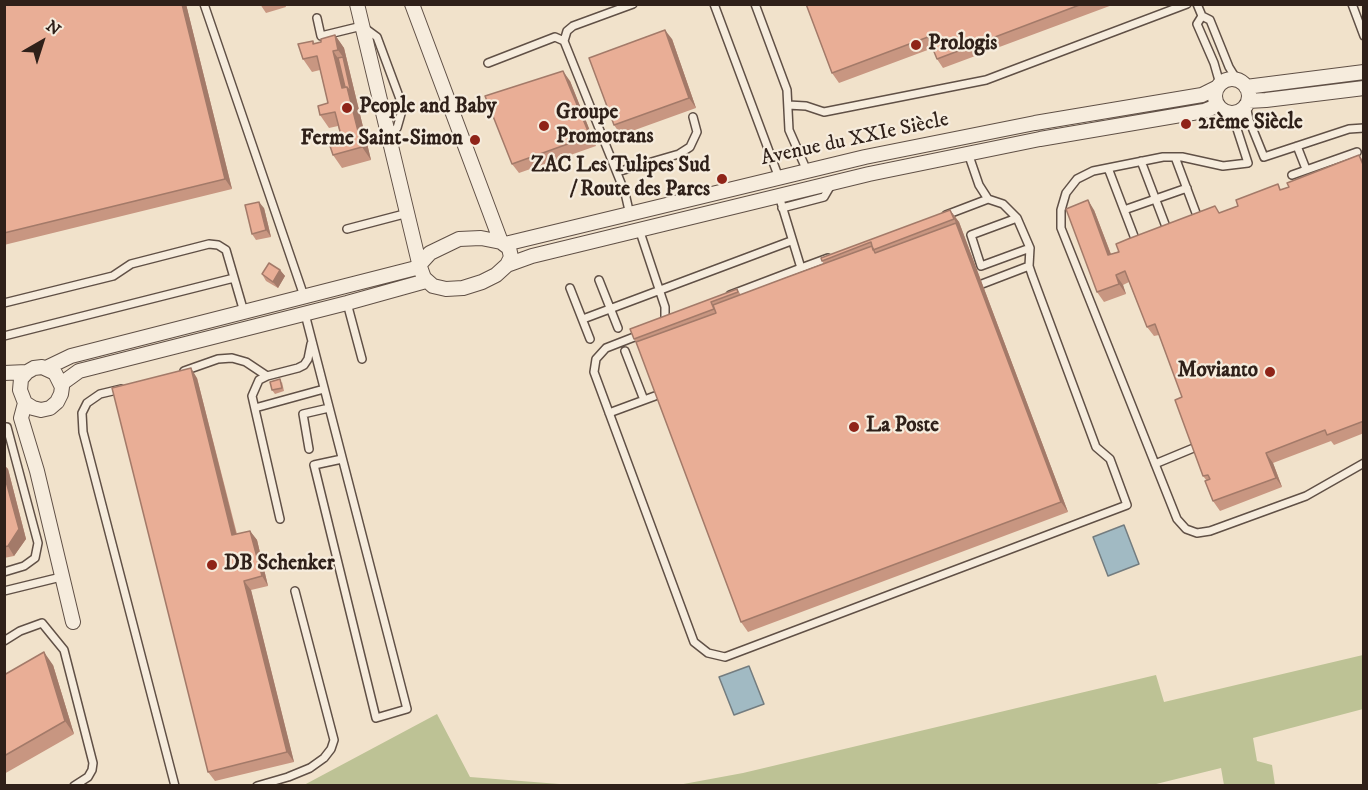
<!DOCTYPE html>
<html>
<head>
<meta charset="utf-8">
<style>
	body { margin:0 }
	#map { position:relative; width:1368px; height:790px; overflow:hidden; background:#f1e2cb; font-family:"IM FELL DW Pica",serif }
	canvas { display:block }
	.frame { position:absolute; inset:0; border:6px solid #2f2019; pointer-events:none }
	.north { position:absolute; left:12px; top:12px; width:60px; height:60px; -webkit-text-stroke:4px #f6ecdd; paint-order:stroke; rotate:39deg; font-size:16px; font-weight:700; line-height:24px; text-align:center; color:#2f2019 }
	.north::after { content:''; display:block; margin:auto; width:21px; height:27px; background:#2f2019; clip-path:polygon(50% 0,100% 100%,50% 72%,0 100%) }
</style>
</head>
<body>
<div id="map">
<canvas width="1368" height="790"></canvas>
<div class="frame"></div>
<div class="north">N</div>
</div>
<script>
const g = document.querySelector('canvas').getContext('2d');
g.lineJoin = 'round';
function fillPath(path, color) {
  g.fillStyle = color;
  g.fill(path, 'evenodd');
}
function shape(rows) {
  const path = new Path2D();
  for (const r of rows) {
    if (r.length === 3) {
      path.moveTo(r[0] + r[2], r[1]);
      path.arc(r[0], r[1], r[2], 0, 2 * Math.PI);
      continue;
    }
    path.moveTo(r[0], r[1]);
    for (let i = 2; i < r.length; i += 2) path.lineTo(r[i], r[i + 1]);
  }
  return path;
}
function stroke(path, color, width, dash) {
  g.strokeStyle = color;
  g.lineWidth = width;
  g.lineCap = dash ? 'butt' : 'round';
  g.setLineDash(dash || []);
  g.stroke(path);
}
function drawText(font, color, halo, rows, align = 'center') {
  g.font = font + ' "IM FELL DW Pica",serif';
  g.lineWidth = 4.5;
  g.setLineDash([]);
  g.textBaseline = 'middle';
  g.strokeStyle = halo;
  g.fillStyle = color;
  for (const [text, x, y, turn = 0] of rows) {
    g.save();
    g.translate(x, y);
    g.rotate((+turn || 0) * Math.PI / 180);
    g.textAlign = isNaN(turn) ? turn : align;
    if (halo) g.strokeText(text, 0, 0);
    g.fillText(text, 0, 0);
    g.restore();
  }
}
fillPath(shape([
	[1363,655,1363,709,1253,738,1257,761,1272,765,1275,785,1224,785,1221,768,1148,786,678,785,743,773,1156,675,1164,702],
	[437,714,470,777,572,785,304,785]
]), '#bdc295');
const water = shape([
	[1124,525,1139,564,1108,576,1093,537,1124,525],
	[749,666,764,704,734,715,719,677,749,666]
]);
fillPath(water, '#a1bac3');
stroke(water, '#737c7f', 1.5);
const service = shape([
	[204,4,304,296],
	[714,4,779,178],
	[755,4,787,90,789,130,807,171],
	[1197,4,1202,16,1210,20,1229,67,1237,80],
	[1352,4,1364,36],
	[1202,16,1197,24,1214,63,1220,84],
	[317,18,321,36,362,26,377,37,403,107,397,128,388,134],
	[488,63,555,37,564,41],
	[788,105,806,106,824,112,986,80,1187,4],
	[1246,105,1249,120,1264,157,1349,129,1364,128],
	[1225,112,1236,126,1248,163,1223,166,1182,157,1163,157,1093,171,1077,179,1066,193,1061,210,1061,228,1177,519,1186,529,1197,533,1210,531,1306,496,1364,463],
	[1297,146,1306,169],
	[1175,157,1199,221],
	[1141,161,1168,232],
	[1108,168,1137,244],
	[617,172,679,154,690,147,697,132,693,117],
	[1292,175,1357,152],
	[779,196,801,268,828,258],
	[782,208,824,197,831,185],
	[1124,210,1187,188],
	[630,215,625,193,564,41,567,31,573,26,633,4],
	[946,215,988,199],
	[1017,218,971,235,981,266,1030,248],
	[347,229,408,213],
	[639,229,665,307,665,319,662,323],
	[599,280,618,328],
	[982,284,1029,266],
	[570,288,590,339],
	[730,295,801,268],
	[4,303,113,276,131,264,209,244,218,245,226,250,244,312],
	[347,303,362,359],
	[305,314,407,709,376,718,314,465,342,459],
	[583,319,791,241],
	[642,334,606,348,596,359,594,372,694,642,708,653,725,657,1127,505,1110,459,1096,447,1032,275,1029,266,1030,248,1017,218,1003,204,988,199,979,185,968,153],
	[4,336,234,278],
	[625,351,644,400],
	[184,371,218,359,232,358,246,362,267,376,298,368,304,365,308,359,311,344],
	[267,376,259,380,252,396,280,519],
	[121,389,100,394,87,403,82,413,83,432,175,786],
	[255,408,324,389],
	[609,413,655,396],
	[4,427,7,427,38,543,35,558,24,566,4,572],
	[309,449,303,414,329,408],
	[1155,464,1196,447],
	[4,591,61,577],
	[4,641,20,631,42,623,64,650,93,763,92,770,88,777,74,786],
	[257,786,288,777,310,768,324,758,331,749,334,740,295,591]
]);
const minor = shape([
	[357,4,420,267,424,278,433,286,446,289,463,288,482,282,496,275,507,265,511,257,509,248,501,242,481,238,459,239,430,253,420,264],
	[412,4,501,242],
	[1232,96,17],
	[1246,87,1364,72],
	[1248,101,1266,100,1364,88],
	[505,244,865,157,1035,123,1202,95,1216,88],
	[507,265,532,256,869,174,1040,139,1204,111,1217,106],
	[46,368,71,356,420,267],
	[4,373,27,372],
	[61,384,79,371,347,303,426,281],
	[25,403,33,408,41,410,50,408,57,402,61,394,62,387,55,373,42,367,34,368,27,372,21,379,20,390,25,403,21,418,37,471,73,622]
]);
stroke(service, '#605046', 10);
stroke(minor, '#605046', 16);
stroke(service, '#f6ecdd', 7);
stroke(minor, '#f6ecdd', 14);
fillPath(shape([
	[4,4,186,4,232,189,4,245],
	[260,4,285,4,286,7,266,13],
	[806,4,1115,4,943,68,937,59,933,48,839,83,832,73],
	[335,35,344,48,371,160,342,168,333,155,343,143,338,126,329,128,320,115,328,103,320,70,312,72,303,59,313,41,315,44,321,42],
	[672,39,696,108,621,135,614,125],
	[570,81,596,146,519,173,512,164],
	[1359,155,1364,162,1364,433,1334,445,1331,441,1273,463,1282,487,1220,511,1213,501,1207,481,1203,476,1182,397,1159,335,1154,336,1147,327,1129,282,1123,285,1126,294,1104,302,1097,292,1094,210,1111,254,1238,206,1278,184,1281,190,1289,187],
	[264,208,271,237,256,240,252,234],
	[950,210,959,222,1068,512,748,632,741,622,636,342,634,339,737,289,741,295,824,264,822,261],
	[280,270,285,276,278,288,266,281,262,274],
	[197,378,237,534,250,531,257,540,268,586,251,590,294,762,215,781,208,772],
	[282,382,284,391,275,394,272,390],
	[4,465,8,469,26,539,14,556,4,558],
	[53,665,74,734,4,774,4,675]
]), '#c89681');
fillPath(shape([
	[182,4,186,4,232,189,225,179],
	[665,30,672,39,696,108,689,98],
	[335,35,344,48,371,160,362,147,342,88,333,51,342,64,343,57,338,50],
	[563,71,570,81,596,146,590,136],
	[1088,200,1094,210,1115,265,1108,255],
	[259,202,264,208,271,237,266,230],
	[950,210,959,222,1068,512,1061,502,956,223],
	[280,270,285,276,278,288,273,282],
	[1116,275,1123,285,1126,294,1119,284],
	[191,368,197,378,239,545,232,535],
	[1266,453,1273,463,1282,487,1276,478],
	[4,465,8,469,26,539,14,556,8,546],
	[250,531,257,540,268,586,262,576],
	[244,581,251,590,294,762,287,752],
	[44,652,53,665,74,734,65,721]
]), '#a37a69');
const building = shape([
	[4,4,182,4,225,179,4,233,4,4],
	[806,4,1082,4,937,59,928,37,832,73,806,4],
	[665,30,689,98,614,125,589,58,665,30],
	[335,35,338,50,333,51,342,88,347,87,362,147,333,155,330,146,343,143,335,112,320,115,318,106,328,103,317,56,303,59,298,44,313,41,313,44,321,42,321,39,335,35],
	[343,57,351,93,347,87,345,87,338,58,343,57],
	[563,71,590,136,512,164,485,96,563,71],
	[1359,155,1364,167,1364,421,1327,435,1325,430,1266,453,1276,478,1213,501,1205,481,1210,479,1208,475,1203,476,1175,400,1182,397,1155,324,1147,327,1125,271,1116,275,1119,284,1097,292,1066,209,1088,200,1108,255,1119,252,1116,244,1128,239,1215,206,1219,213,1238,206,1236,200,1278,184,1280,190,1289,187,1287,183,1359,155],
	[259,202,266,230,252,234,245,205,259,202],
	[950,210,954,219,873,250,871,242,822,261,821,258,950,210],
	[956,223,1061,502,741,622,636,342,716,313,713,305,785,278,872,246,875,253,956,223],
	[269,263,280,270,273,282,262,274,269,263],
	[737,289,738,292,711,302,714,309,634,339,630,329,737,289],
	[191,368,232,535,250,531,262,576,244,581,287,752,208,772,112,388,191,368],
	[280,379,282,388,272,390,270,382,280,379],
	[4,474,19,529,8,546,4,547,4,474],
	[44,652,65,721,4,756,4,675,44,652]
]);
fillPath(building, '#e9ae96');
stroke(building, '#a37a69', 1.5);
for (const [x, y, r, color] of [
	[916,45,6,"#8f2418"],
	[347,108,6,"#8f2418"],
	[1186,124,6,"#8f2418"],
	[544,126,6,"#8f2418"],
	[475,140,6,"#8f2418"],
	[722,179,6,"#8f2418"],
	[1270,372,6,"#8f2418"],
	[854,427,6,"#8f2418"],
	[212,565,6,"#8f2418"]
]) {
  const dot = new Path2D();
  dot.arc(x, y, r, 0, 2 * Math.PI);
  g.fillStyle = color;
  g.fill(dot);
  stroke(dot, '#f6ecdd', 2);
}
drawText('bold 21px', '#2f2019', '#f6ecdd', [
	["Prologis",928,45],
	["People and Baby",359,108],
	["Groupe",556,114],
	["Promotrans",556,138],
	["21ème Siècle",1198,124],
	["Ferme Saint-Simon",463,140,"right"],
	["ZAC Les Tulipes Sud",710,167,"right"],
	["/ Route des Parcs",710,191,"right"],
	["Movianto",1258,372,"right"],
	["La Poste",866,427],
	["DB Schenker",224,565]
], 'left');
drawText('21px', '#2f2019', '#f6ecdd', [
	["Avenue du XXIe Siècle",855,140,-12]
]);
</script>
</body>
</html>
